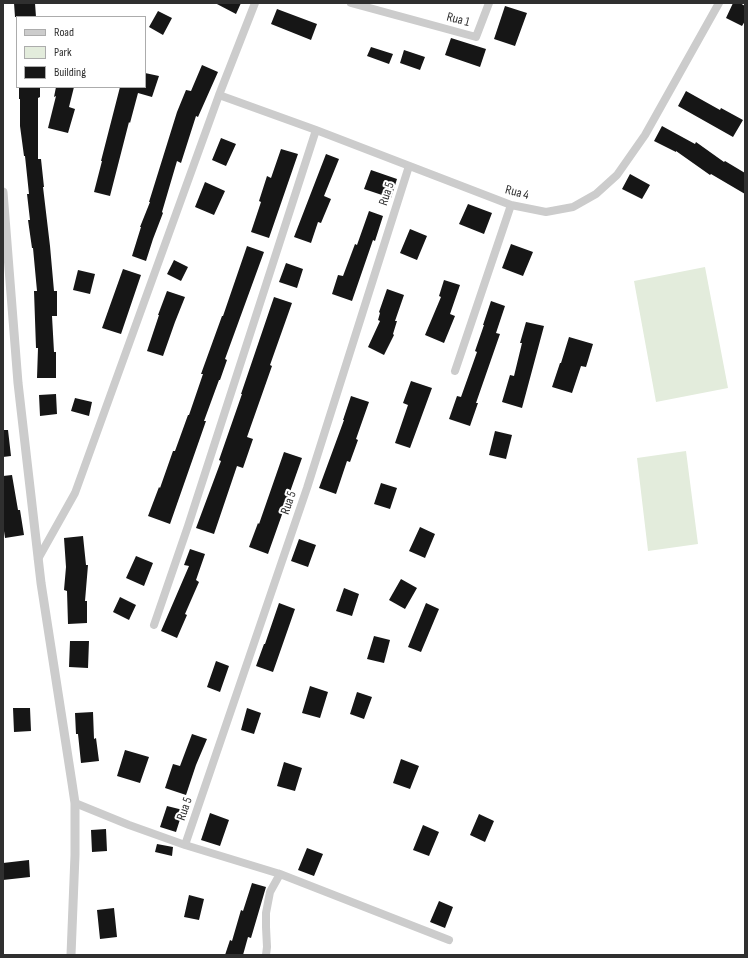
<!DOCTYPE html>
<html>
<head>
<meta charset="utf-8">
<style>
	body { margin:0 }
	#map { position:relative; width:748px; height:958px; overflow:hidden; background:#fff; font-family:"Sofia Sans Condensed",sans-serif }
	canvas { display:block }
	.frame { position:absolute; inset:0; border:4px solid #2f2f2f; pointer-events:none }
	.legend { position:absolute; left:16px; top:16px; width:130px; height:72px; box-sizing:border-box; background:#fff; border:1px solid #acacac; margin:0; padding:5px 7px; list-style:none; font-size:12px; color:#2f2f2f }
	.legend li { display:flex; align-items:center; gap:8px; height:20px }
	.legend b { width:20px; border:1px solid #acacac }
</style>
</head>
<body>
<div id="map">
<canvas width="748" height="958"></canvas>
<div class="frame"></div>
<ul class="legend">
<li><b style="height:5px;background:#ccc"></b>Road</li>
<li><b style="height:11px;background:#e3ecdc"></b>Park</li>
<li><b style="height:11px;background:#161616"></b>Building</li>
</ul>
</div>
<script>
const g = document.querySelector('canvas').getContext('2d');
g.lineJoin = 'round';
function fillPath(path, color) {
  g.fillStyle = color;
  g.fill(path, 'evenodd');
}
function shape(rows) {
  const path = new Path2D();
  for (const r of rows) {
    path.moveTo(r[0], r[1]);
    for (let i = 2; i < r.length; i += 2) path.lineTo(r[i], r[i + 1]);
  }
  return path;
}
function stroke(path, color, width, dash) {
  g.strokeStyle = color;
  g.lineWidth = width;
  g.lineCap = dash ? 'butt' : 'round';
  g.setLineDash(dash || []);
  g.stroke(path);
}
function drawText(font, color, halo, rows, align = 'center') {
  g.font = font + ' "Sofia Sans Condensed",sans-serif';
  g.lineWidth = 4;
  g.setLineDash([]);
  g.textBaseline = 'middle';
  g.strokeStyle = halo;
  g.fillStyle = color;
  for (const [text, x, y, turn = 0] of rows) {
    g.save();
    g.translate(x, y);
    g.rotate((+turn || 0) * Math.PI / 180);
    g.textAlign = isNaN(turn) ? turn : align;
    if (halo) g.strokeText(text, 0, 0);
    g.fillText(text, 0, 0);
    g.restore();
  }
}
fillPath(shape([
	[705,267,728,388,656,402,634,281],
	[686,451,698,544,648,551,637,458]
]), '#e3ecdc');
fillPath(shape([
	[14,3,35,3,36,17,15,17],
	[215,3,241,3,236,14],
	[733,3,740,3,745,6,745,21,742,26,726,18],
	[505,6,527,13,515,46,494,39],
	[277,9,317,24,311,40,271,24],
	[158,11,172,18,163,35,149,27],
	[451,38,486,49,480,67,445,55],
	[371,47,393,54,389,64,367,56],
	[404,50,425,57,420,70,400,63],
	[202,65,218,72,198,117,196,116,181,163,177,161,162,212,163,213,153,239,146,261,132,256,141,227,140,227,150,202,149,202,177,112,186,90,191,91],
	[145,73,159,76,152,97,138,93,130,123,129,122,110,196,94,192,102,161,101,161,120,87,145,87],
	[19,87,40,87,40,97,38,98,38,159,41,159,44,187,43,187,50,246,54,291,57,291,57,316,52,316,54,352,56,352,56,378,37,378,38,348,36,348,34,291,37,291,33,248,32,248,28,220,30,220,27,194,29,194,25,156,24,156,20,126,20,99,19,99],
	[56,87,74,87,69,107,75,109,68,133,48,128,56,96,54,97],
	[686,91,720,110,721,108,743,120,733,137,678,106],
	[662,126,695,144,696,142,724,162,725,161,745,173,745,194,711,174,710,175,676,151,676,152,654,141],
	[221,138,236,144,226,166,212,160],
	[281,149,298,154,269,238,251,232,261,202,259,201,267,176,271,178],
	[326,154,339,159,324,196,331,199,321,223,318,222,311,243,294,237],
	[371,170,397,179,391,198,364,189],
	[630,174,650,185,642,199,622,189],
	[205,182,225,191,214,215,195,207],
	[468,204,492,213,484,234,459,224],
	[369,211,383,216,375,241,373,240,352,301,332,294,338,275,343,276,355,244,357,245],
	[410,229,427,236,417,260,400,253],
	[511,244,533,252,523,276,502,268],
	[247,246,264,252,225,359,227,360,220,380,219,380,204,421,206,421,170,524,148,516,159,487,160,488,173,451,175,451,188,415,189,415,203,374,201,374,222,316,223,316],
	[174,260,188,267,181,281,167,274],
	[286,263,303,269,297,288,279,282],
	[123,269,141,275,121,334,102,328],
	[78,270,95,274,90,294,73,290],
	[444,280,460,285,450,314,455,316,444,343,425,335,441,297,439,296],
	[387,289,404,295,395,321,397,321,393,334,394,335,384,355,368,347,380,321,378,320,380,313,379,312],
	[167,291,185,297,175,322,163,356,147,351,159,315,158,315],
	[274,297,292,303,270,365,272,366,247,437,253,439,243,468,237,466,214,534,196,528,221,461,219,460,242,394,241,394],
	[491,301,505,306,496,333,500,334,476,403,478,403,470,426,449,419,457,396,461,397,477,352,475,351,484,325,483,325],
	[526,322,544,326,522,408,502,402,510,375,514,376,522,343,520,343],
	[569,337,593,344,586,367,581,366,572,393,552,387,560,363,561,363],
	[411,381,432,388,410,448,395,443,408,405,403,403],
	[56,394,57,414,40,416,39,395],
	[351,396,369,402,356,439,358,440,350,462,347,461,336,494,319,488,344,420,343,420],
	[75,398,92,402,89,416,71,411],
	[3,430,8,430,11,456,3,457],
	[495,431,512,435,506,459,489,455],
	[284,452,302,458,268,554,249,547,258,523,259,524],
	[12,475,18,510,20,510,24,535,5,538,3,524,3,476],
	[381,483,397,488,390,509,374,504],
	[420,527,435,534,425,558,409,551],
	[83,536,86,565,88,565,85,601,87,601,87,623,68,624,67,591,64,590,66,567,64,538],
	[299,539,316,545,308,567,291,561],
	[190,549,205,554,196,580,199,582,185,614,187,615,177,638,161,631,189,566,184,565],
	[136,556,153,563,144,586,126,578],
	[401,579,417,588,405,609,389,600],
	[344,588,359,594,352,616,336,611],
	[120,597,136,605,129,620,113,612],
	[279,603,295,609,273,672,256,666,264,644,265,644],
	[426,603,439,609,421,652,408,647],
	[374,636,390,640,384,663,367,659],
	[70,641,89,641,88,668,69,667],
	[216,661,229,666,220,692,207,687],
	[310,686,328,692,320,718,302,713],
	[357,692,372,697,364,719,350,714],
	[13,708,30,708,31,731,14,732],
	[247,708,261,713,254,734,241,730],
	[93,712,94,739,96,738,99,761,81,763,78,734,76,734,75,713],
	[192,734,207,739,196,765,186,795,165,788,173,764,180,766],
	[125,750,149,757,140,783,117,776],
	[401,759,419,766,410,789,393,783],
	[284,762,302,768,295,791,277,786],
	[167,806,183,810,176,832,160,827],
	[210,813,229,820,220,846,201,840],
	[479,814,494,821,485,842,470,835],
	[423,825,439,832,429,856,413,850],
	[106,829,107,851,92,852,91,830],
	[157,844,173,847,172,856,155,852],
	[307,848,323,854,314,876,298,870],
	[29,860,30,877,3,880,3,863],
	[252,883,266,887,251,938,248,937,243,955,225,955,230,940,232,941,241,910,243,911],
	[189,895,204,899,199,920,184,917],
	[439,901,453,907,445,928,430,922],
	[114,908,117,937,100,939,97,910]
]), '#161616');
stroke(shape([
	[351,3,476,37,489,3],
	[219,95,316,130,511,205,546,212,573,207,596,194,617,175,645,135,719,3],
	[455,371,511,205],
	[38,559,75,493,219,95,255,3],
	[154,625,188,526,316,130],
	[75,803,129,825,185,845,280,874,449,940],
	[185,845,307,488,409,166],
	[266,955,267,947,266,927,266,913,270,892,280,874]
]), '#ccc', 8);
stroke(shape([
	[3,192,18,383,41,583,72,783,75,803,75,855,71,955]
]), '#ccc', 9);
drawText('13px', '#2f2f2f', '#fff', [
	["Rua 1",458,20,15],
	["Rua 4",517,193,15],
	["Rua 5",387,194,-72],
	["Rua 5",289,503,-71],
	["Rua 5",185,809,-71]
]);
</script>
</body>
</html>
